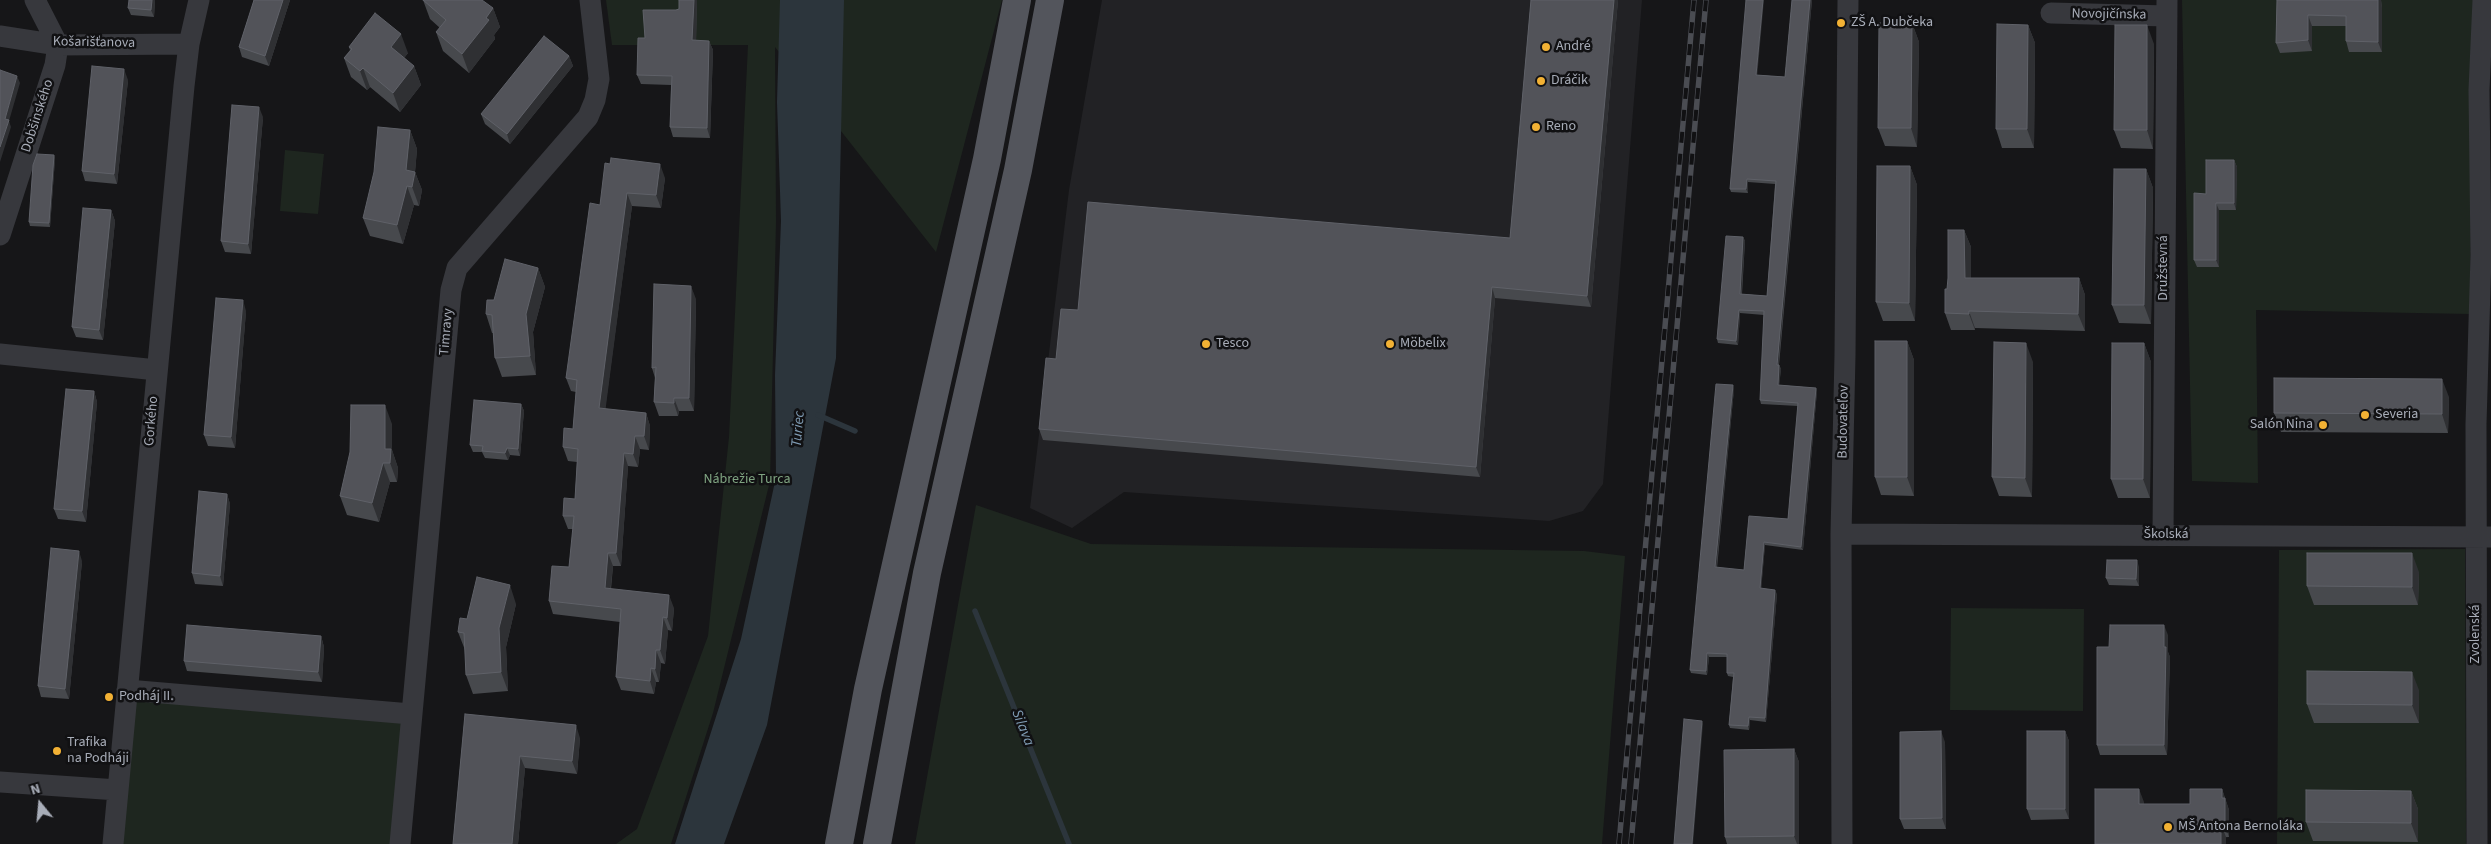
<!DOCTYPE html>
<html>
<head>
<meta charset="utf-8">
<style>
	body { margin:0 }
	#map { position:relative; width:2491px; height:844px; overflow:hidden; background:#161618; font-family:"Source Sans 3",sans-serif }
	canvas { display:block }
	.north { position:absolute; left:15px; top:779px; width:50px; height:50px; -webkit-text-stroke:4px #111113; paint-order:stroke; rotate:343deg; font-size:14px; font-weight:700; line-height:20px; text-align:center; color:#a8adb8 }
	.north::after { content:''; display:block; margin:auto; width:18px; height:22px; background:#a8adb8; clip-path:polygon(50% 0,100% 100%,50% 72%,0 100%) }
</style>
</head>
<body>
<div id="map">
<canvas width="2491" height="844"></canvas>
<div class="north">N</div>
</div>
<script>
const g = document.querySelector('canvas').getContext('2d');
g.lineJoin = 'round';
function fillPath(path, color) {
  g.fillStyle = color;
  g.fill(path, 'evenodd');
}
function shape(rows) {
  const path = new Path2D();
  for (const r of rows) {
    path.moveTo(r[0], r[1]);
    for (let i = 2; i < r.length; i += 2) path.lineTo(r[i], r[i + 1]);
  }
  return path;
}
function stroke(path, color, width, dash) {
  g.strokeStyle = color;
  g.lineWidth = width;
  g.lineCap = dash ? 'butt' : 'round';
  g.setLineDash(dash || []);
  g.stroke(path);
}
function drawText(font, color, halo, rows, align = 'center') {
  g.font = font + ' "Source Sans 3",sans-serif';
  g.lineWidth = 5;
  g.setLineDash([]);
  g.textBaseline = 'middle';
  g.strokeStyle = halo;
  g.fillStyle = color;
  for (const [text, x, y, turn = 0] of rows) {
    g.save();
    g.translate(x, y);
    g.rotate((+turn || 0) * Math.PI / 180);
    g.textAlign = isNaN(turn) ? turn : align;
    if (halo) g.strokeText(text, 0, 0);
    g.fillText(text, 0, 0);
    g.restore();
  }
}
fillPath(shape([
	[1102,0,1642,0,1603,484,1583,511,1549,521,1124,492,1072,528,1030,508,1069,190]
]), '#222225');
fillPath(shape([
	[606,0,1002,0,936,252,775,47,776,222,770,481,713,713,671,844,616,844,637,829,708,636,729,437,748,45,612,45],
	[2182,0,2473,0,2470,314,2256,310,2258,483,2192,481],
	[285,150,324,154,318,214,280,211],
	[976,505,1091,544,1584,551,1625,556,1602,844,915,844],
	[2465,549,2466,844,2277,844,2279,550],
	[1951,608,2084,609,2083,711,1950,710],
	[127,690,411,714,400,844,113,844]
]), '#1e261f');
fillPath(shape([
	[780,0,844,0,836,358,767,725,724,844,675,844,741,639,776,477,775,375,781,221,777,102]
]), '#2c353c');
stroke(shape([
	[818,415,855,431],
	[975,611,1069,844]
]), '#2c353c', 5.5);
stroke(shape([
	[2051,13,2167,16],
	[0,36,58,45,189,44],
	[0,235,55,65,58,45,35,0],
	[0,354,157,370],
	[1841,534,2491,537],
	[2163,535,2167,0],
	[127,690,411,714],
	[0,782,118,790],
	[113,844,184,86,189,44,199,0],
	[400,844,451,290,457,268,588,117,595,100,599,79,590,0],
	[1842,844,1841,534,1845,355,1848,0],
	[2477,844,2476,424,2481,255,2479,90,2483,0]
]), '#37383d', 21);
stroke(shape([
	[839,844,868,689,987,159,1017,0],
	[877,844,927,573,1018,170,1050,0]
]), '#53555c', 28);
const rail = shape([
	[1619,844,1694,0],
	[1631,844,1706,0]
]);
stroke(rail, '#4a4c52', 5.5);
stroke(rail, '#111113', 4, [11]);
fillPath(shape([
	[155,0,154,17,131,15,128,8],
	[254,0,290,0,269,66,242,57,239,47],
	[423,0,493,8,500,27,494,35,495,39,469,73,443,51,436,32,440,28,430,19],
	[697,0,696,40,709,41,713,50,710,138,673,137,670,127,671,85,641,84,637,75,645,38,676,10],
	[1531,0,1618,0,1591,307,1495,298,1480,477,1043,440,1039,429,1056,359,1510,238],
	[1792,0,1812,0,1779,365,1781,369,1779,385,1816,388,1817,391,1803,550,1765,545,1761,589,1777,594,1766,722,1750,720,1749,730,1730,728,1729,725,1733,677,1728,676,1727,673,1727,657,1709,657,1707,675,1691,673,1690,670,1734,389,1717,568,1744,570,1749,516,1788,519,1798,406,1761,404,1760,400,1764,315,1740,313,1738,345,1718,343,1717,339,1743,237,1745,241,1742,294,1767,296,1775,184,1748,182,1748,193,1731,192,1730,189,1758,75,1785,77],
	[2277,0,2381,0,2382,8,2382,52,2349,52,2346,41,2346,26,2312,26,2312,51,2280,53,2276,43],
	[1912,23,1919,42,1917,147,1885,146,1878,128],
	[2028,25,2035,43,2034,148,2002,148,1996,129],
	[2154,44,2153,149,2121,148,2114,130],
	[349,47,408,53,404,58,414,66,421,85,400,112,370,87,367,90,351,77,344,58,350,50],
	[569,56,573,66,510,144,485,124,481,114],
	[128,80,117,184,85,181,82,171],
	[263,117,251,254,225,252,221,241],
	[410,130,417,149,415,172,422,190,419,206,414,205,403,244,370,236,363,218],
	[54,155,55,159,50,227,30,226,29,222],
	[2234,160,2237,167,2236,210,2219,210,2219,267,2197,267,2194,260,2206,194],
	[610,164,665,178,661,208,632,206,605,409,646,413,650,426,649,450,640,449,638,467,628,466,621,566,613,566,611,589,674,608,672,631,668,630,665,664,661,663,659,682,656,682,654,694,621,690,616,677,620,622,553,614,549,601,569,567,573,529,568,529,563,516,575,499,577,462,568,461,563,447,573,429,576,392,571,391,566,378,600,205],
	[1910,166,1917,185,1915,321,1883,321,1876,302],
	[2146,169,2153,188,2151,324,2119,323,2112,305],
	[111,210,115,221,103,340,76,337,72,327],
	[1964,230,1971,247,1971,278,2079,278,2085,295,2085,331,1975,328,1975,330,1951,330,1945,313,1947,289],
	[538,268,545,287,533,332,536,375,502,377,495,358,493,333,492,333,486,314,494,300],
	[696,299,694,411,679,411,678,416,659,416,654,402,655,378,652,368],
	[246,311,235,448,208,446,204,435],
	[1907,341,1914,360,1914,496,1881,495,1875,477],
	[2144,343,2151,362,2150,498,2118,498,2111,479],
	[2033,362,2032,497,1999,496,1992,477],
	[94,391,97,402,86,522,58,519,54,509],
	[2449,397,2448,433,2281,432,2274,413],
	[521,404,524,411,520,456,510,455,508,460,485,458,482,452,473,452,470,445],
	[392,424,392,450,398,468,397,482,390,482,379,522,347,515,340,496],
	[227,494,230,504,223,586,195,584,192,573],
	[82,561,69,699,41,697,38,686],
	[2139,567,2139,586,2109,585,2106,578],
	[2419,572,2418,605,2314,605,2307,586],
	[516,604,506,647,508,691,473,694,466,675,465,650,458,632,467,619],
	[2168,635,2168,652,2170,657,2167,755,2100,755,2097,745,2109,647],
	[321,636,324,647,322,682,187,671,184,661],
	[2419,690,2419,723,2314,723,2307,704],
	[465,714,580,738,577,774,525,768,518,844,453,844],
	[2065,731,2069,741,2069,819,2031,820,2027,809],
	[1945,742,1946,829,1904,829,1900,819],
	[1794,749,1799,762,1799,844,1727,844,1725,837],
	[2222,789,2229,810,2229,837,2095,844,2144,802,2144,804,2190,804],
	[2411,791,2418,809,2418,842,2313,841,2306,822]
]), '#47494d');
fillPath(shape([
	[152,0,155,0,154,17,151,10],
	[283,0,290,0,269,66,265,56],
	[694,0,697,0,696,50,692,40],
	[1614,0,1618,0,1591,307,1587,296],
	[1763,0,1764,0,1757,78,1756,75],
	[1810,0,1812,0,1778,368,1777,365],
	[2378,0,2381,0,2382,8,2382,52,2378,42],
	[493,8,500,27,494,35,495,39,469,73,462,54,486,18],
	[2308,15,2312,26,2312,51,2308,40],
	[1912,23,1919,42,1917,147,1911,128],
	[2028,25,2035,43,2034,148,2027,129],
	[2147,25,2154,44,2153,149,2147,130],
	[401,34,408,53,398,66,391,47],
	[709,41,713,50,710,138,707,128],
	[569,56,573,66,510,144,507,134],
	[414,66,421,85,400,112,393,93],
	[363,68,370,87,367,90,360,71],
	[124,69,128,80,117,184,114,174],
	[17,76,20,83,9,121,11,127,0,162,0,147,5,119],
	[259,107,263,117,251,254,248,244],
	[410,130,417,149,415,172,422,190,419,206,406,170],
	[54,155,55,159,50,227,49,223],
	[2234,160,2237,167,2236,210,2234,203],
	[660,164,665,178,661,208,656,195],
	[1910,166,1917,185,1915,321,1909,303],
	[2146,169,2153,188,2151,324,2144,305],
	[1747,179,1748,182,1748,193,1746,189],
	[407,186,414,205,403,244,397,225],
	[627,193,632,206,604,421,599,408],
	[2216,203,2219,210,2219,267,2216,260],
	[111,210,115,221,103,340,99,330],
	[1964,230,1971,247,1971,295,1965,278],
	[1743,237,1745,241,1741,297,1740,294],
	[538,268,545,287,533,332,536,375,530,356,526,314],
	[2079,278,2085,295,2085,331,2078,314],
	[691,286,696,299,694,411,689,398],
	[1492,287,1495,298,1480,477,1476,467],
	[243,300,246,311,235,448,231,437],
	[1739,310,1740,313,1738,345,1736,341],
	[1969,311,1975,328,1975,330,1969,314],
	[1907,341,1914,360,1914,496,1907,477],
	[2026,343,2033,362,2032,497,2025,478],
	[2144,343,2151,362,2150,498,2143,479],
	[1779,365,1781,369,1779,388,1778,385],
	[2442,379,2449,397,2448,433,2442,414],
	[1733,385,1734,389,1716,571,1715,567],
	[1816,388,1817,391,1803,550,1801,547],
	[94,391,97,402,86,522,82,511],
	[674,398,679,411,678,416,674,403],
	[521,404,524,411,520,456,518,449],
	[385,405,392,424,392,450,398,468,397,482,385,449],
	[646,413,650,426,649,450,644,436],
	[635,436,640,449,638,467,633,454],
	[507,448,510,455,508,460,505,453],
	[624,453,628,466,621,566,616,553],
	[383,463,390,482,379,522,372,503],
	[227,494,230,504,223,586,220,576],
	[1764,542,1765,545,1761,592,1760,588],
	[79,551,82,561,69,699,65,689],
	[608,553,613,566,609,602,605,588],
	[2412,553,2419,572,2418,605,2412,587],
	[2137,560,2139,567,2139,586,2136,579],
	[510,585,516,604,506,647,508,691,501,672,499,628],
	[1775,590,1777,594,1766,722,1765,718],
	[669,595,674,608,672,631,667,618],
	[663,617,668,630,665,664,660,650],
	[2164,625,2168,635,2168,652,2170,657,2167,755,2164,745],
	[321,636,324,647,322,682,318,672],
	[656,650,661,663,659,682,655,669],
	[1707,653,1709,657,1707,675,1706,671],
	[651,668,656,682,654,694,650,681],
	[2412,672,2419,690,2419,723,2412,705],
	[1749,717,1750,720,1749,730,1748,726],
	[1702,721,1703,724,1693,844,1692,844],
	[576,725,580,738,577,774,572,761],
	[1941,731,1945,742,1946,829,1942,818],
	[2065,731,2069,741,2069,819,2065,809],
	[1794,749,1799,762,1799,844,1797,844,1794,836],
	[520,756,525,768,518,844,512,844],
	[2139,789,2144,802,2144,817,2139,804],
	[2222,789,2229,810,2229,837,2225,825,2222,798],
	[2411,791,2418,809,2418,842,2411,823],
	[2221,824,2226,837,2226,844,2221,844]
]), '#2f3033');
const building = shape([
	[129,0,152,0,151,10,128,8,129,0],
	[254,0,283,0,265,56,239,47,254,0],
	[423,0,482,0,493,8,486,18,489,20,462,54,436,32,446,20,423,0],
	[679,0,694,0,692,40,709,41,707,128,670,127,672,76,637,75,638,38,645,38,643,10,676,10,679,9,679,0],
	[1531,0,1614,0,1587,296,1492,287,1476,467,1039,429,1046,358,1056,359,1061,309,1078,310,1088,202,1510,238,1531,0],
	[1746,0,1763,0,1756,75,1785,77,1792,0,1810,0,1777,365,1779,365,1778,385,1816,388,1801,547,1764,542,1760,588,1775,590,1765,718,1749,717,1748,726,1729,725,1734,673,1727,673,1727,654,1707,653,1706,671,1690,670,1716,384,1733,385,1715,567,1744,570,1749,516,1788,519,1798,403,1760,400,1764,311,1739,310,1736,341,1717,339,1726,236,1743,237,1740,294,1767,296,1776,181,1747,179,1746,189,1730,189,1746,0],
	[2277,0,2378,0,2378,42,2346,41,2346,16,2308,15,2308,40,2276,43,2277,0],
	[375,13,401,34,391,47,414,66,393,93,363,68,360,71,344,58,352,49,349,47,375,13],
	[1879,23,1912,23,1911,128,1878,128,1879,23],
	[1997,24,2028,25,2027,129,1996,129,1997,24],
	[2115,25,2147,25,2147,130,2114,130,2115,25],
	[544,36,569,56,507,134,481,114,544,36],
	[92,66,124,69,114,174,82,171,92,66],
	[0,70,17,76,5,119,9,120,0,147,0,70],
	[232,105,259,107,248,244,221,241,232,105],
	[378,127,410,130,406,170,415,172,412,187,407,186,397,225,363,218,374,172,378,127],
	[37,154,54,155,49,223,29,222,33,165,37,154],
	[611,158,660,164,656,195,627,193,599,408,646,413,644,436,635,436,633,454,624,453,616,553,608,553,605,588,669,595,667,618,663,617,660,650,656,650,655,669,651,668,650,681,616,677,621,609,549,601,552,566,569,567,574,516,563,516,564,498,575,499,578,449,563,447,564,428,573,429,577,380,566,378,590,203,600,205,605,163,610,164,611,158],
	[2206,160,2234,160,2234,203,2216,203,2216,260,2194,260,2194,193,2206,194,2206,160],
	[1877,166,1910,166,1909,303,1876,302,1877,166],
	[2114,169,2146,169,2144,305,2112,305,2114,169],
	[83,208,111,210,99,330,72,327,83,208],
	[1948,230,1964,230,1965,278,2079,278,2078,314,1969,311,1969,314,1945,313,1945,289,1947,289,1948,278,1948,230],
	[505,259,538,268,526,314,530,356,495,358,492,315,486,314,487,300,494,300,505,259],
	[654,284,691,286,689,398,674,398,674,403,654,402,656,367,652,368,654,284],
	[216,298,243,300,231,437,204,435,216,298],
	[1875,341,1907,341,1907,477,1875,477,1875,341],
	[1994,342,2026,343,2025,478,1992,477,1994,342],
	[2112,343,2144,343,2143,479,2111,479,2112,343],
	[2274,378,2442,379,2442,414,2274,413,2274,378],
	[66,389,94,391,82,511,54,509,66,389],
	[474,400,521,404,518,449,507,448,505,453,482,451,483,446,470,445,474,400],
	[351,405,385,405,385,449,391,449,390,463,383,463,372,503,340,496,350,452,351,405],
	[199,491,227,494,220,576,192,573,199,491],
	[51,548,79,551,65,689,38,686,51,548],
	[2307,553,2412,553,2412,587,2307,586,2307,553],
	[2107,560,2137,560,2136,579,2106,578,2107,560],
	[477,577,510,585,499,628,501,672,466,675,464,633,458,632,460,618,467,619,477,577],
	[187,625,321,636,318,672,184,661,187,625],
	[2110,625,2164,625,2164,647,2166,647,2164,745,2097,745,2097,647,2109,647,2110,625],
	[2307,671,2412,672,2412,705,2307,704,2307,671],
	[465,714,576,725,572,761,520,756,512,844,453,844,465,714],
	[1684,719,1702,721,1692,844,1674,844,1684,719],
	[1941,731,1942,818,1900,819,1900,732,1941,731],
	[2027,731,2065,731,2065,809,2027,809,2027,731],
	[1794,749,1794,836,1725,837,1724,750,1794,749],
	[2095,789,2139,789,2139,804,2190,804,2190,789,2222,789,2222,798,2225,798,2225,825,2221,824,2221,844,2095,844,2095,789],
	[2306,790,2411,791,2411,823,2306,822,2306,790]
]);
fillPath(building, '#525359');
stroke(building, '#5f6168', 1);
for (const [x, y, r, color] of [
	[1841,23,5,"#f2b134"],
	[1546,47,5,"#f2b134"],
	[1541,81,5,"#f2b134"],
	[1536,127,5,"#f2b134"],
	[1206,344,5,"#f2b134"],
	[1390,344,5,"#f2b134"],
	[2365,415,5,"#f2b134"],
	[2323,425,5,"#f2b134"],
	[109,697,5,"#f2b134"],
	[57,751,5,"#f2b134"],
	[2168,827,5,"#f2b134"]
]) {
  const dot = new Path2D();
  dot.arc(x, y, r, 0, 2 * Math.PI);
  g.fillStyle = color;
  g.fill(dot);
  stroke(dot, '#111113', 2);
}
drawText('14px', '#a8adb8', '#111113', [
	["Novojičínska",2109,15,1],
	["Košarišťanova",94,43,1],
	["Dobšinského",38,116,-72],
	["Družstevná",2164,268,-90],
	["Timravy",447,332,-85],
	["Gorkého",152,421,-85],
	["Budovateľov",1844,422,-89],
	["Školská",2166,535],
	["Zvolenská",2476,634,-90]
]);
drawText('14px', '#a8adb8', '#111113', [
	["ZŠ A. Dubčeka",1851,23],
	["André",1556,47],
	["Dráčik",1551,81],
	["Reno",1546,127],
	["Tesco",1216,344],
	["Möbelix",1400,344],
	["Severia",2375,415],
	["Salón Nina",2313,425,"right"],
	["Podháj II.",119,697],
	["Trafika",67,743],
	["na Podháji",67,759],
	["MŠ Antona Bernoláka",2178,827]
], 'left');
drawText('14px', '#7fa381', '#111113', [
	["Nábrežie Turca",747,480]
]);
drawText('italic 15px', '#7f9bb3', '#111113', [
	["Turiec",799,429,-85],
	["Silava",1022,728,68]
]);
</script>
</body>
</html>
